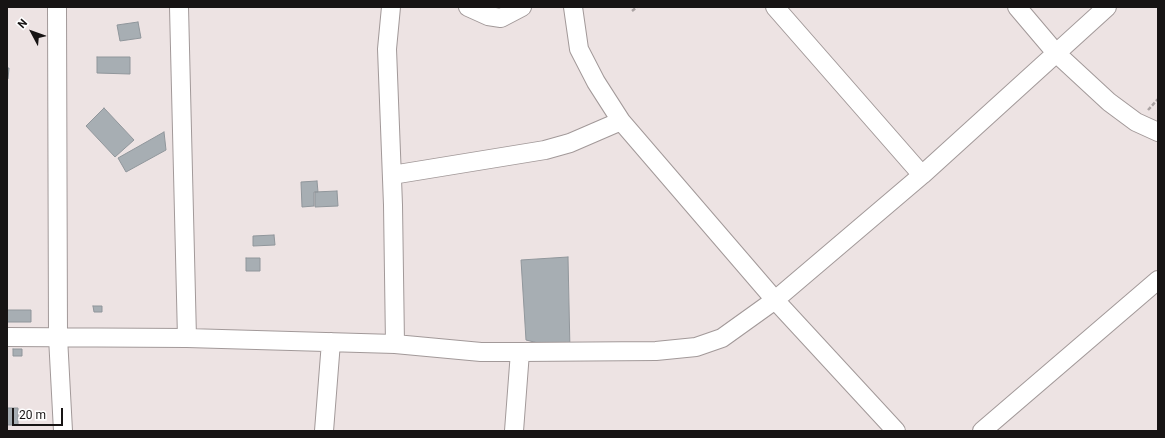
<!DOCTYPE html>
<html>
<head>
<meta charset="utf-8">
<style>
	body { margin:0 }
	#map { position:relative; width:1165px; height:438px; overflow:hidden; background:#ede3e3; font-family:Roboto,sans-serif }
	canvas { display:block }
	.frame { position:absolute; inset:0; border:8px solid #171414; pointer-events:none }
	.north { position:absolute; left:12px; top:12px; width:40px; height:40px; -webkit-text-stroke:3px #fff; paint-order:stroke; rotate:311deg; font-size:11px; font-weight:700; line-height:16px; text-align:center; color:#171414 }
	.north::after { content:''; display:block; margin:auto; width:14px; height:18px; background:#171414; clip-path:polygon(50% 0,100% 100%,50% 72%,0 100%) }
	.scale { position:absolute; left:12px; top:408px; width:51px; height:18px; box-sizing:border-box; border:2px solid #171414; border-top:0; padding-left:5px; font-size:12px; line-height:14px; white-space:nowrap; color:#171414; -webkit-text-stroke:3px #fff; paint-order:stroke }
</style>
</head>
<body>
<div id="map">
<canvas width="1165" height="438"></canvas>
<div class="frame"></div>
<div class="north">N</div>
<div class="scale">20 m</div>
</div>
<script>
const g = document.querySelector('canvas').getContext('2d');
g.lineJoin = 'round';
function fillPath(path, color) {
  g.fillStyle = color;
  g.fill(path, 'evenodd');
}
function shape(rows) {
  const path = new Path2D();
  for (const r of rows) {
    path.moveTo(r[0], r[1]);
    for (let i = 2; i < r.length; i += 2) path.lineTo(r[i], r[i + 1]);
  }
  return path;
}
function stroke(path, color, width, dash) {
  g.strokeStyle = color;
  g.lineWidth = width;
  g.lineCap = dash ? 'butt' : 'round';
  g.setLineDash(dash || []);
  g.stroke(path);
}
const building = shape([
	[138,22,141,38,120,41,117,25,138,22],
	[97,57,130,57,130,74,97,73,97,57],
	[7,68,9,68,8,79,7,79,7,68],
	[104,108,134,140,115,157,86,126,104,108],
	[164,132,166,150,126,172,118,158,164,132],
	[317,181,318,192,314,192,314,206,302,207,301,182,317,181],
	[337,191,338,206,315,207,315,192,337,191],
	[274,235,275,245,253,246,253,236,274,235],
	[568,257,570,351,526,340,521,260,568,257],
	[246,258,260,258,260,271,246,271,246,258],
	[93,306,102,306,102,312,94,312,93,306],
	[7,310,31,310,31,322,7,322,7,310],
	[13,349,22,349,22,356,13,356,13,349],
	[7,408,18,408,18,425,7,425,7,408]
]);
fillPath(building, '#a7aeb3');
stroke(building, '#90969b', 1);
const street = shape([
	[57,7,58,337,63,431],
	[179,7,187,338],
	[391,7,387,49,393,205,395,344],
	[468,7,488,16,501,18,522,7],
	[573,7,579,49,596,82,621,121,775,300,896,431],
	[775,7,922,175],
	[1017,7,1056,53,1109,102,1136,122,1158,132],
	[392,175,545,150,570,143,621,121],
	[7,337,187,338,395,344,481,352,520,352,656,351,696,347,722,338,775,300,922,175,1107,7],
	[324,431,331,342],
	[514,431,520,352],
	[982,431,1158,280]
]);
stroke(street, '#a29999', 20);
stroke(shape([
	[632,11,637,7],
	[1148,110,1158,99]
]), '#aba3a3', 2.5, [4, 2]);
stroke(street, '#fff', 18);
</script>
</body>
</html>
